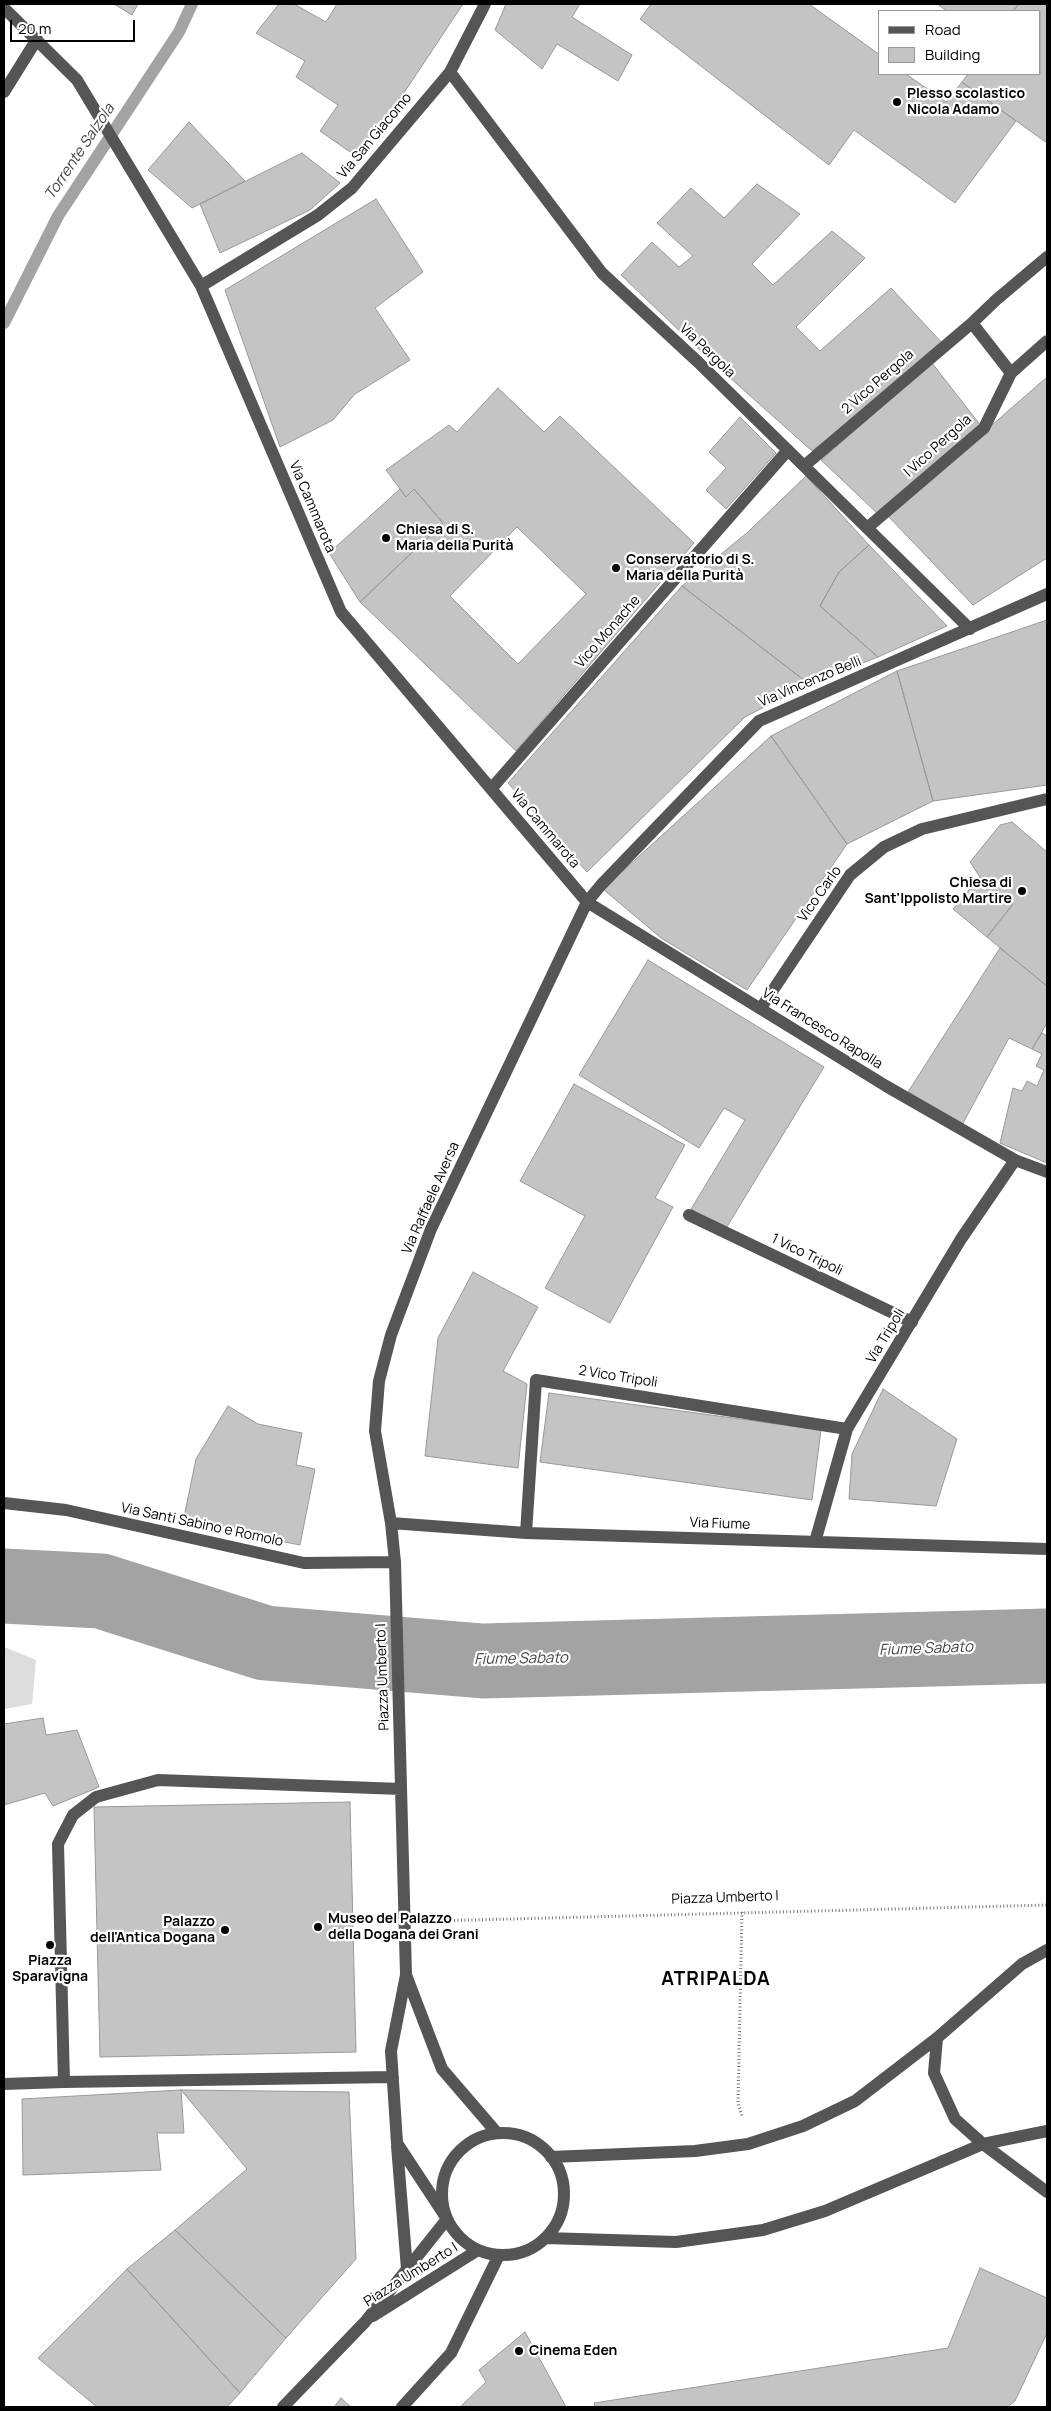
<!DOCTYPE html>
<html>
<head>
<meta charset="utf-8">
<style>
	body { margin:0 }
	#map { position:relative; width:1051px; height:2411px; overflow:hidden; background:#fff; font-family:Manrope,sans-serif }
	canvas { display:block }
	.frame { position:absolute; inset:0; border:5px solid #000; pointer-events:none }
	.legend { position:absolute; left:878px; top:10px; width:162px; height:65px; box-sizing:border-box; background:#fff; border:1px solid #999; margin:0; padding:6px 9px; list-style:none; font-size:15px; color:#000 }
	.legend li { display:flex; align-items:center; gap:10px; height:25px }
	.legend b { width:25px; border:1px solid #999 }
	.scale { position:absolute; left:10px; top:20px; width:125px; height:22px; box-sizing:border-box; border:2px solid #000; border-top:0; padding-left:6px; font-size:15px; line-height:18px; white-space:nowrap; color:#000; -webkit-text-stroke:4px #fff; paint-order:stroke }
</style>
</head>
<body>
<div id="map">
<canvas width="1051" height="2411"></canvas>
<div class="frame"></div>
<ul class="legend">
<li><b style="height:6px;background:#555"></b>Road</li>
<li><b style="height:14px;background:#c4c4c4"></b>Building</li>
</ul>
<div class="scale">20 m</div>
</div>
<script>
const g = document.querySelector('canvas').getContext('2d');
g.lineJoin = 'round';
function fillPath(path, color) {
  g.fillStyle = color;
  g.fill(path, 'evenodd');
}
function shape(rows) {
  const path = new Path2D();
  for (const r of rows) {
    if (r.length === 3) {
      path.moveTo(r[0] + r[2], r[1]);
      path.arc(r[0], r[1], r[2], 0, 2 * Math.PI);
      continue;
    }
    path.moveTo(r[0], r[1]);
    for (let i = 2; i < r.length; i += 2) path.lineTo(r[i], r[i + 1]);
  }
  return path;
}
function stroke(path, color, width, dash) {
  g.strokeStyle = color;
  g.lineWidth = width;
  g.lineCap = dash ? 'butt' : 'round';
  g.setLineDash(dash || []);
  g.stroke(path);
}
function drawText(font, color, halo, rows, align = 'center') {
  g.font = font + ' Manrope,sans-serif';
  g.lineWidth = 4.5;
  g.setLineDash([]);
  g.textBaseline = 'middle';
  g.strokeStyle = halo;
  g.fillStyle = color;
  for (const [text, x, y, turn = 0] of rows) {
    g.save();
    g.translate(x, y);
    g.rotate((+turn || 0) * Math.PI / 180);
    g.textAlign = isNaN(turn) ? turn : align;
    if (halo) g.strokeText(text, 0, 0);
    g.fillText(text, 0, 0);
    g.restore();
  }
}
fillPath(shape([
	[4,1647,36,1660,32,1704,4,1709]
]), '#dcdcdc');
stroke(shape([
	[4,323,58,216,179,32,192,4]
]), '#a3a3a3', 12);
stroke(shape([
	[4,1586,101,1591,265,1643,483,1661,1047,1646]
]), '#a3a3a3', 75);
const building = shape([
	[114,4,138,4,132,15,114,4],
	[279,4,294,4,326,22,337,4,463,4,360,159,320,131,338,105,296,77,305,61,256,33,279,4],
	[506,4,580,4,572,17,632,55,618,81,557,44,542,69,495,30,506,4],
	[651,4,809,4,880,55,880,74,906,74,946,102,962,82,1016,121,955,203,854,130,829,165,640,19,651,4],
	[937,4,1019,4,1013,11,947,11,937,4],
	[1019,4,1047,4,1047,143,962,82,968,74,1040,74,1040,11,1013,11,1019,4],
	[189,122,245,181,192,208,148,170,189,122],
	[302,153,340,183,310,210,220,253,200,204,302,153],
	[757,184,800,214,752,264,773,285,832,231,865,258,796,327,820,351,891,288,944,345,812,451,710,360,621,275,652,242,679,267,693,256,657,223,691,188,724,218,757,184],
	[376,199,423,272,375,308,410,360,355,394,333,420,280,447,225,290,376,199],
	[932,363,981,426,878,514,821,460,932,363],
	[1047,377,1047,558,973,605,888,516,1047,377],
	[498,388,544,432,560,416,694,543,516,751,360,602,443,523,414,489,406,497,386,470,449,425,457,432,498,388],
	[517,527,586,594,518,664,450,596,517,527],
	[740,417,776,453,726,509,706,490,726,468,709,452,740,417],
	[806,476,869,545,839,572,820,606,878,657,809,684,682,586,748,532,806,476],
	[400,489,406,497,414,489,443,523,360,602,329,553,400,489],
	[869,545,947,626,878,657,820,606,839,572,869,545],
	[682,586,809,684,745,717,587,872,508,783,682,586],
	[1047,620,1047,785,933,801,897,671,1047,620],
	[897,671,933,801,847,844,771,736,897,671],
	[771,736,847,844,747,990,661,938,603,889,771,736],
	[1012,822,1047,852,1047,986,987,937,1013,904,980,877,970,862,1000,825,1012,822],
	[980,877,1013,904,987,937,953,909,980,877],
	[1000,948,1047,986,1047,1023,1032,1049,1009,1038,962,1125,908,1092,1000,948],
	[648,960,824,1067,725,1230,691,1209,745,1120,724,1108,699,1148,579,1075,648,960],
	[1042,1033,1047,1036,1047,1163,1000,1143,1013,1088,1022,1091,1027,1081,1037,1086,1044,1070,1036,1066,1042,1054,1032,1049,1042,1033],
	[574,1084,685,1145,655,1198,673,1207,610,1323,545,1288,585,1216,520,1181,574,1084],
	[473,1272,538,1307,503,1371,527,1384,518,1468,425,1456,438,1338,473,1272],
	[883,1389,957,1439,936,1506,849,1499,852,1454,883,1389],
	[549,1393,821,1430,812,1500,540,1462,549,1393],
	[228,1406,258,1424,302,1433,296,1465,315,1469,300,1545,183,1522,196,1459,228,1406],
	[43,1718,46,1735,77,1730,99,1787,53,1806,45,1793,4,1805,4,1724,43,1718],
	[350,1802,356,2052,100,2057,94,1807,350,1802],
	[181,2090,184,2133,157,2133,161,2170,23,2175,22,2099,181,2090],
	[181,2090,349,2092,356,2259,286,2338,175,2230,247,2169,181,2090],
	[175,2230,286,2338,240,2393,127,2269,175,2230],
	[980,2268,1047,2298,1047,2333,1015,2401,1007,2407,595,2407,594,2403,948,2348,980,2268],
	[127,2269,240,2393,227,2407,97,2407,38,2358,127,2269],
	[525,2332,566,2407,460,2407,486,2382,479,2370,525,2332],
	[341,2398,351,2407,334,2407,341,2398]
]);
fillPath(building, '#c4c4c4');
stroke(building, '#999', 1);
stroke(shape([
	[742,1912,738,2103,742,2117],
	[433,1921,1047,1905]
]), '#777', 3, [1, 2.5]);
stroke(shape([
	[4,8,77,80,201,286,341,612,587,902,886,1086,1015,1160,1047,1172],
	[450,72,602,273,698,362,970,629],
	[4,92,37,39],
	[1047,257,996,300,972,323,1011,373,1047,341],
	[201,286,318,215,352,188,450,72,485,4],
	[804,466,972,323],
	[867,528,984,428,1011,373],
	[491,789,788,450],
	[761,1008,850,875,884,847,922,829,1047,799],
	[689,1215,912,1322],
	[4,1503,66,1510,304,1563,395,1562],
	[391,1523,526,1533,1047,1549],
	[526,1533,536,1380,847,1429],
	[815,1542,847,1429,961,1239,1015,1160],
	[406,1975,442,2069,497,2133],
	[937,2038,934,2073,955,2119,983,2144,1047,2192],
	[393,2077,64,2082,58,1844,73,1815,96,1797,158,1780,401,1789],
	[4,2084,64,2082],
	[503,2194,61],
	[397,2146,407,2269],
	[551,2157,695,2151,748,2144,803,2126,855,2101,937,2038,1022,1964,1047,1950],
	[546,2238,676,2242,763,2230,825,2211,983,2144,1047,2131],
	[373,2316,478,2250],
	[283,2407,365,2322,447,2219,397,2143,391,2051,406,1975,395,1562,391,1523,375,1431,379,1381,391,1335,431,1229,587,902,601,885,759,721,1047,594],
	[402,2407,451,2353,499,2255]
]), '#555', 12);
for (const [x, y, r, color] of [
	[897,102,5,"#000"],
	[386,538,5,"#000"],
	[616,568,5,"#000"],
	[1022,891,5,"#000"],
	[318,1927,5,"#000"],
	[225,1930,5,"#000"],
	[50,1945,5,"#000"],
	[519,2351,5,"#000"]
]) {
  const dot = new Path2D();
  dot.arc(x, y, r, 0, 2 * Math.PI);
  g.fillStyle = color;
  g.fill(dot);
  stroke(dot, '#fff', 2);
}
drawText('bold 14px', '#000', '#fff', [
	["Plesso scolastico",907,94],
	["Nicola Adamo",907,110],
	["Chiesa di S.",396,530],
	["Maria della Purità",396,546],
	["Conservatorio di S.",626,560],
	["Maria della Purità",626,576],
	["Chiesa di",1012,883,"right"],
	["Sant'Ippolisto Martire",1012,899,"right"],
	["Museo del Palazzo",328,1919],
	["della Dogana dei Grani",328,1935],
	["Palazzo",215,1922,"right"],
	["dell'Antica Dogana",215,1938,"right"],
	["Piazza",50,1961,"center"],
	["Sparavigna",50,1977,"center"],
	["Cinema Eden",529,2351]
], 'left');
drawText('14px', '#000', '#fff', [
	["Via San Giacomo",375,136,-50],
	["Via Pergola",707,351,44],
	["2 Vico Pergola",878,382,-41],
	["I Vico Pergola",938,446,-42],
	["Via Cammarota",312,507,67],
	["Vico Monache",608,632,-49],
	["Via Vincenzo Belli",810,682,-23],
	["Via Cammarota",545,829,50],
	["Vico Carlo",820,894,-55],
	["Via Francesco Rapolla",822,1029,32],
	["Via Raffaele Aversa",431,1198,-66],
	["1 Vico Tripoli",807,1255,26],
	["Via Tripoli",886,1336,-59],
	["2 Vico Tripoli",618,1377,9],
	["Via Fiume",720,1524,2],
	["Via Santi Sabino e Romolo",202,1525,12],
	["Piazza Umberto I",383,1677,-92],
	["Piazza Umberto I",725,1898,-2],
	["Piazza Umberto I",411,2275,-32]
]);
drawText('italic 15px', '#444', '#fff', [
	["Torrente Salzola",80,152,-56],
	["Fiume Sabato",926,1649,-2],
	["Fiume Sabato",521,1659,-1]
]);
g.letterSpacing = '1px';
drawText('bold 19px', '#000', '#fff', [
	["ATRIPALDA",716,1980]
]);
g.letterSpacing = '0px';
</script>
</body>
</html>
